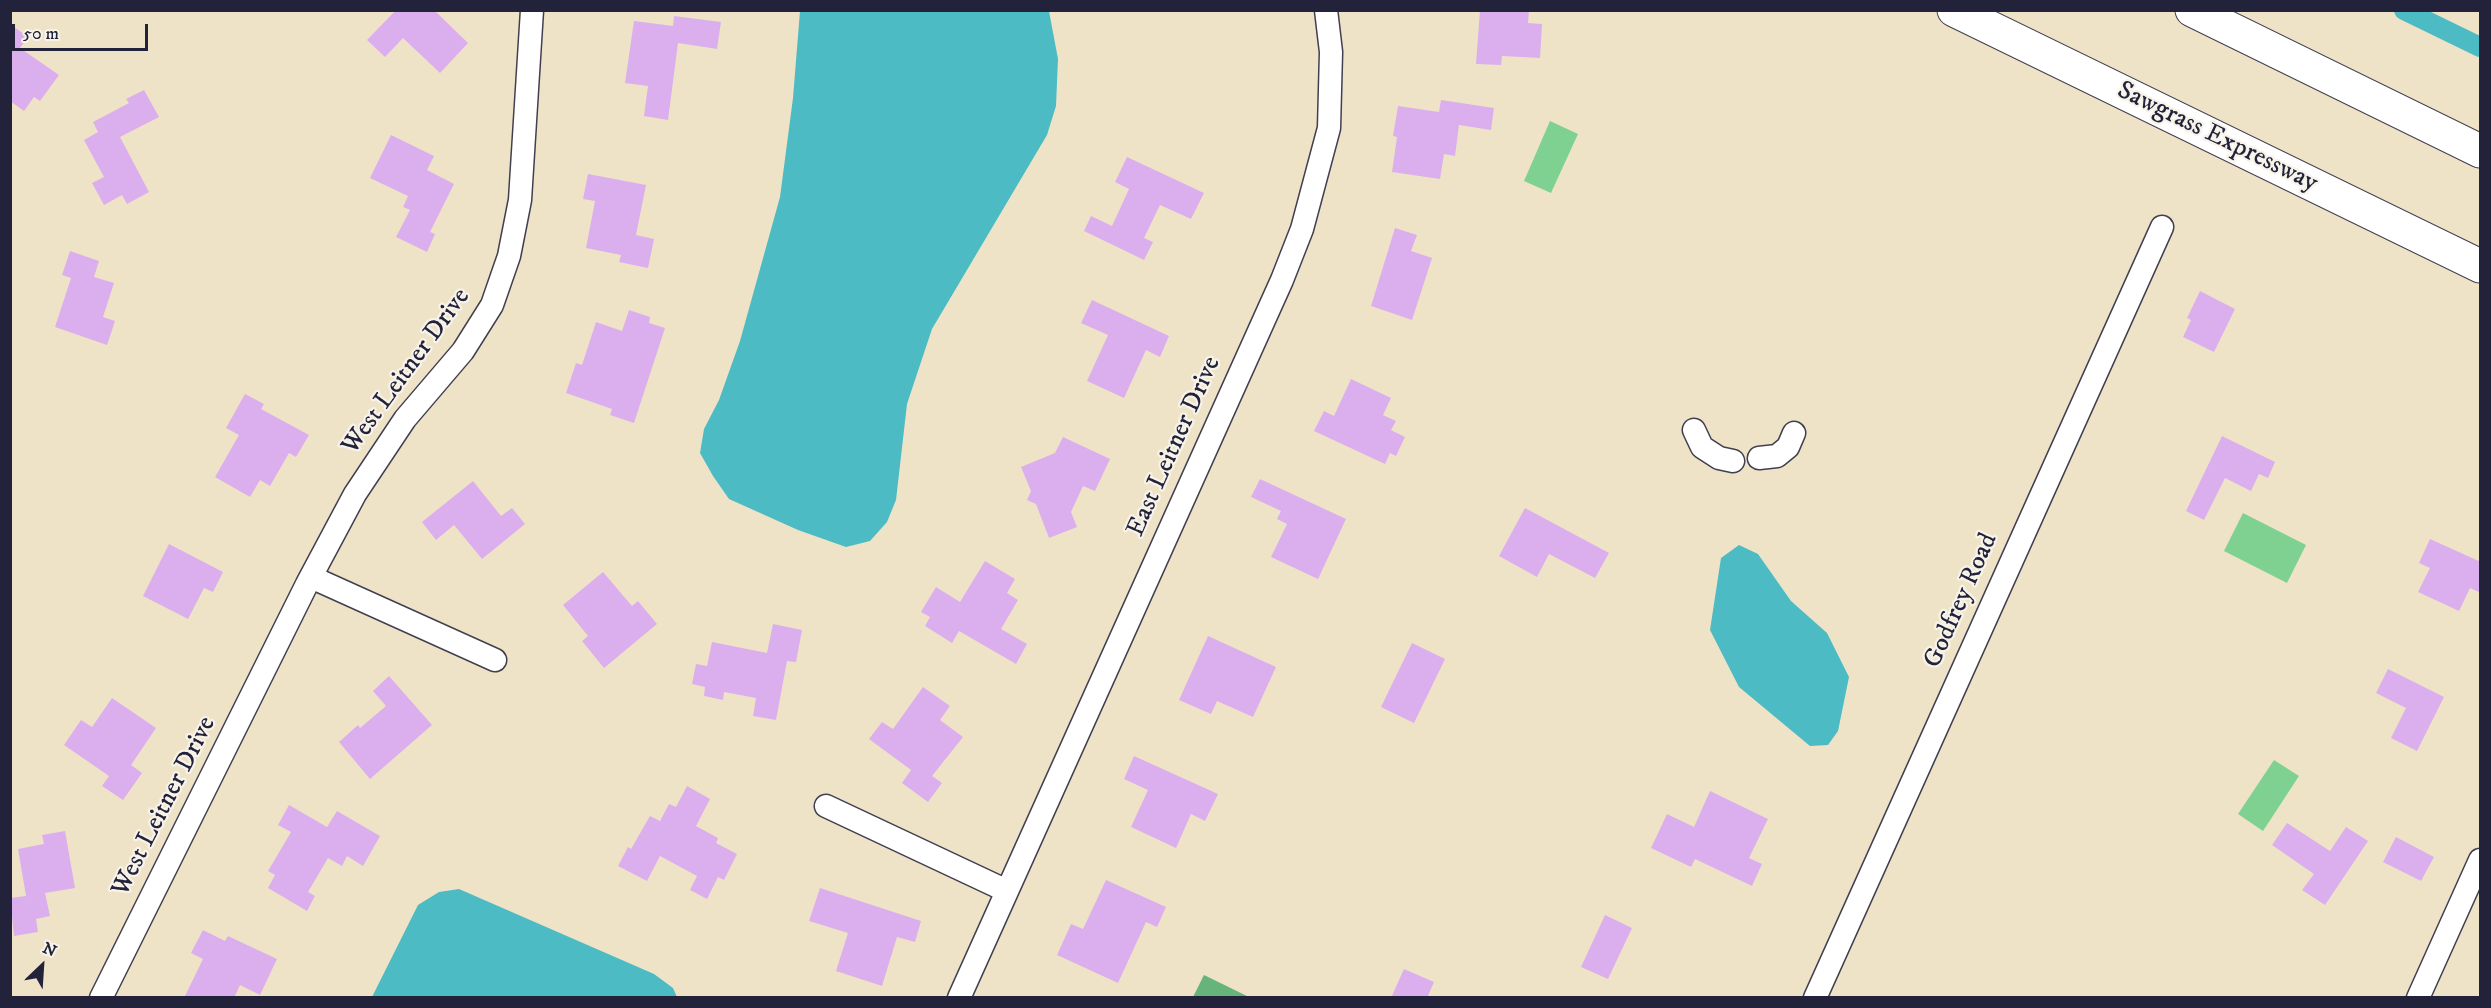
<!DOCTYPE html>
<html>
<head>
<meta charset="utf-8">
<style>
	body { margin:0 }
	#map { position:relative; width:2491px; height:1008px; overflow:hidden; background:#efe3c7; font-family:"IM FELL DW Pica",serif }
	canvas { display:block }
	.frame { position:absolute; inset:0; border:12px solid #22223b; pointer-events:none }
	.north { position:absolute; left:12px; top:936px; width:60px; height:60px; -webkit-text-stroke:4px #f7f3e8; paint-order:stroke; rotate:25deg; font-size:16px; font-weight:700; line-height:24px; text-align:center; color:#22223b }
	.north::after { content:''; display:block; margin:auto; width:21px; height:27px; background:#22223b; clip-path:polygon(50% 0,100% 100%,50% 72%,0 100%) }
	.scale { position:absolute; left:12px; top:24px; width:136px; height:27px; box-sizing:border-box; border:3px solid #22223b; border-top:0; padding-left:8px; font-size:18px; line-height:21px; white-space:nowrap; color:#22223b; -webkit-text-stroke:4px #f7f3e8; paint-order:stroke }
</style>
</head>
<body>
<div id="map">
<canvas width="2491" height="1008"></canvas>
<div class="frame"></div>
<div class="north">N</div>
<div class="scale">50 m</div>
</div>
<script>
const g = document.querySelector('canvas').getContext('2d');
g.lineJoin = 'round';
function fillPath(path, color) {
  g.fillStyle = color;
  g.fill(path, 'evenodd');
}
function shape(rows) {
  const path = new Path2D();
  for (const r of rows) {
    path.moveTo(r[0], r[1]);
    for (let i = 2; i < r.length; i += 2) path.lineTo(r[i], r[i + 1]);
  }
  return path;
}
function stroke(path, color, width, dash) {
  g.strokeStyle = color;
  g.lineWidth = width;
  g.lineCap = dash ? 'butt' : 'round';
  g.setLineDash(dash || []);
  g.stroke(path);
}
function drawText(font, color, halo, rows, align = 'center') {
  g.font = font + ' "IM FELL DW Pica",serif';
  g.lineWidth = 4.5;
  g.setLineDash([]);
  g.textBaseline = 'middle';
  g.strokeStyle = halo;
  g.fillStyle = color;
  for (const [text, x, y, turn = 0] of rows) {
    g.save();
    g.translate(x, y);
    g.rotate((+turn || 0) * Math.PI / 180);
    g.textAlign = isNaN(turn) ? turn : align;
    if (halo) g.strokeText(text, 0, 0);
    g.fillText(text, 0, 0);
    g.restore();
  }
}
fillPath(shape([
	[1550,121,1578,134,1551,193,1524,181],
	[2243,513,2306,545,2287,583,2224,551],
	[2274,760,2299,776,2263,831,2238,814]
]), '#7fd192');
fillPath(shape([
	[1204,975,1249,997,1193,997]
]), '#67b37c');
fillPath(shape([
	[800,11,1049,11,1058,59,1056,106,1047,135,932,329,907,404,896,500,887,522,870,541,846,547,798,530,729,499,713,476,700,453,704,429,719,400,740,341,780,197,793,98],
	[1739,545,1758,554,1791,601,1827,633,1849,677,1838,731,1828,745,1810,746,1739,687,1710,630,1721,558],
	[459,889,654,974,673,988,677,997,372,997,418,905,439,892]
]), '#4cbbc3');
stroke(shape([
	[2404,10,2480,47]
]), '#4cbbc3', 20);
fillPath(shape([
	[396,10,434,10,468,43,440,73,403,38,385,57,367,40],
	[1480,10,1529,10,1528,23,1542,24,1540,58,1502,56,1501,65,1476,64],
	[674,16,721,22,717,49,678,43,668,120,644,116,648,86,625,83,634,21,673,26],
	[10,24,28,37,20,48,59,75,40,101,34,97,24,111,10,101],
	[144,90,159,117,120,137,149,192,127,204,122,195,104,205,92,183,104,177,84,140,98,132,93,122,129,103,126,99],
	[1441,100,1494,108,1491,130,1459,125,1455,156,1444,154,1440,179,1392,172,1397,137,1393,136,1398,106,1439,112],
	[391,135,434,156,427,170,454,184,430,232,435,234,427,252,396,237,410,210,403,207,408,196,370,178],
	[1127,157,1204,193,1191,219,1160,205,1144,238,1153,242,1144,260,1084,231,1091,216,1112,226,1129,189,1115,182],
	[588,174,646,185,636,235,654,239,648,268,619,262,621,255,586,248,595,201,583,199],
	[1395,228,1417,235,1411,251,1432,258,1412,320,1371,306],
	[70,251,99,261,94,277,114,283,103,317,115,321,107,345,55,327,71,278,62,275],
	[2200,291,2235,309,2214,352,2183,337,2191,320,2187,318],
	[1092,300,1169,336,1160,357,1146,350,1124,398,1087,381,1108,335,1081,323],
	[629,310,650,317,649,323,665,328,634,423,610,415,612,409,566,393,576,363,582,365,596,322,622,331],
	[1351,379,1391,398,1383,415,1396,421,1391,430,1405,437,1396,456,1390,453,1385,464,1314,431,1324,411,1334,416],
	[245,394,264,404,261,409,309,435,296,457,289,453,270,486,260,480,250,497,215,477,239,435,226,428],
	[2222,436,2275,462,2268,478,2259,474,2251,491,2225,478,2204,520,2186,511],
	[1063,437,1110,459,1095,491,1083,486,1071,512,1077,527,1049,538,1036,504,1027,500,1031,491,1021,467,1055,453],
	[1260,479,1346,519,1318,579,1271,557,1287,524,1277,519,1281,511,1251,497],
	[473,481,501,516,512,508,525,524,482,559,454,525,436,540,422,522],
	[1525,508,1609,553,1595,578,1549,554,1537,577,1499,556],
	[2430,539,2481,562,2481,593,2470,588,2459,611,2418,592,2430,568,2419,563],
	[169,544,223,572,213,592,204,588,188,619,143,596],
	[985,561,1015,579,1007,593,1018,600,1001,629,1027,644,1016,664,959,631,952,643,925,626,930,617,921,612,936,587,960,602],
	[603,572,632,606,638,601,657,624,604,668,582,641,588,636,563,605],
	[773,624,802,630,796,662,787,661,776,720,753,716,756,698,724,692,723,700,704,696,705,687,692,684,696,664,707,666,712,642,767,653],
	[1208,636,1276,667,1253,717,1217,701,1211,714,1179,700],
	[1412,643,1445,659,1414,723,1381,707],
	[2388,669,2444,697,2417,751,2391,738,2406,708,2376,693],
	[389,676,432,725,370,779,339,742,358,725,360,728,386,706,373,691],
	[923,687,950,706,940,720,963,737,932,776,942,783,928,802,902,783,911,770,869,739,882,722,893,729],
	[112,698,156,728,131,765,142,773,123,800,102,786,109,776,64,745,81,720,92,727],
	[1134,756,1218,794,1205,821,1191,814,1176,848,1131,827,1148,790,1124,779],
	[687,786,710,799,696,826,718,838,716,843,737,854,724,880,718,877,707,899,690,890,697,876,660,856,647,881,618,866,628,847,631,849,650,816,660,821,669,804,676,807],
	[1710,791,1768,819,1749,858,1762,864,1752,886,1695,859,1691,867,1651,848,1667,814,1694,827],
	[289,805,327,827,337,811,380,836,363,866,347,856,342,866,328,858,308,892,315,896,307,911,268,888,275,875,268,871,291,832,278,825],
	[2287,823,2330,851,2346,827,2368,841,2325,905,2302,890,2314,874,2272,845],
	[65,831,75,888,45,893,50,916,36,919,38,932,14,936,10,898,26,896,18,849,44,844,42,835],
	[2396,837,2434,857,2421,881,2383,862],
	[1106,880,1166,907,1157,927,1146,922,1118,983,1057,955,1071,924,1083,929],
	[820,888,921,921,915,942,897,937,882,986,836,971,848,933,809,921],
	[1605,915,1632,928,1608,979,1581,967],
	[203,930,225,941,228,936,277,959,260,995,240,985,234,998,184,998,203,959,191,953],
	[1404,969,1434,982,1427,998,1391,998]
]), '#dbafee');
const minor = shape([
	[1694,430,1702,447,1719,458,1733,461],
	[1759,458,1777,456,1788,447,1794,433],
	[311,577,495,660],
	[826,806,1007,891],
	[101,998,307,584,355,494,405,419,463,351,492,305,509,256,520,200,532,10],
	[959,998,1282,280,1302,229,1329,128,1331,52,1326,10],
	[1815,998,2162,227],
	[2418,998,2480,860]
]);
const highway = shape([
	[1954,10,2480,266],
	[2192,10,2480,151]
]);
stroke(minor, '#413f50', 25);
stroke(highway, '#413f50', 35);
stroke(minor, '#fff', 22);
stroke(highway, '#fff', 33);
drawText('26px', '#22223b', '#f7f3e8', [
	["Sawgrass Expressway",2217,138,26],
	["West Leitner Drive",407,372,-54],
	["East Leitner Drive",1175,447,-66],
	["Godfrey Road",1962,601,-66],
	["West Leitner Drive",165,807,-63]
]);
</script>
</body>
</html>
